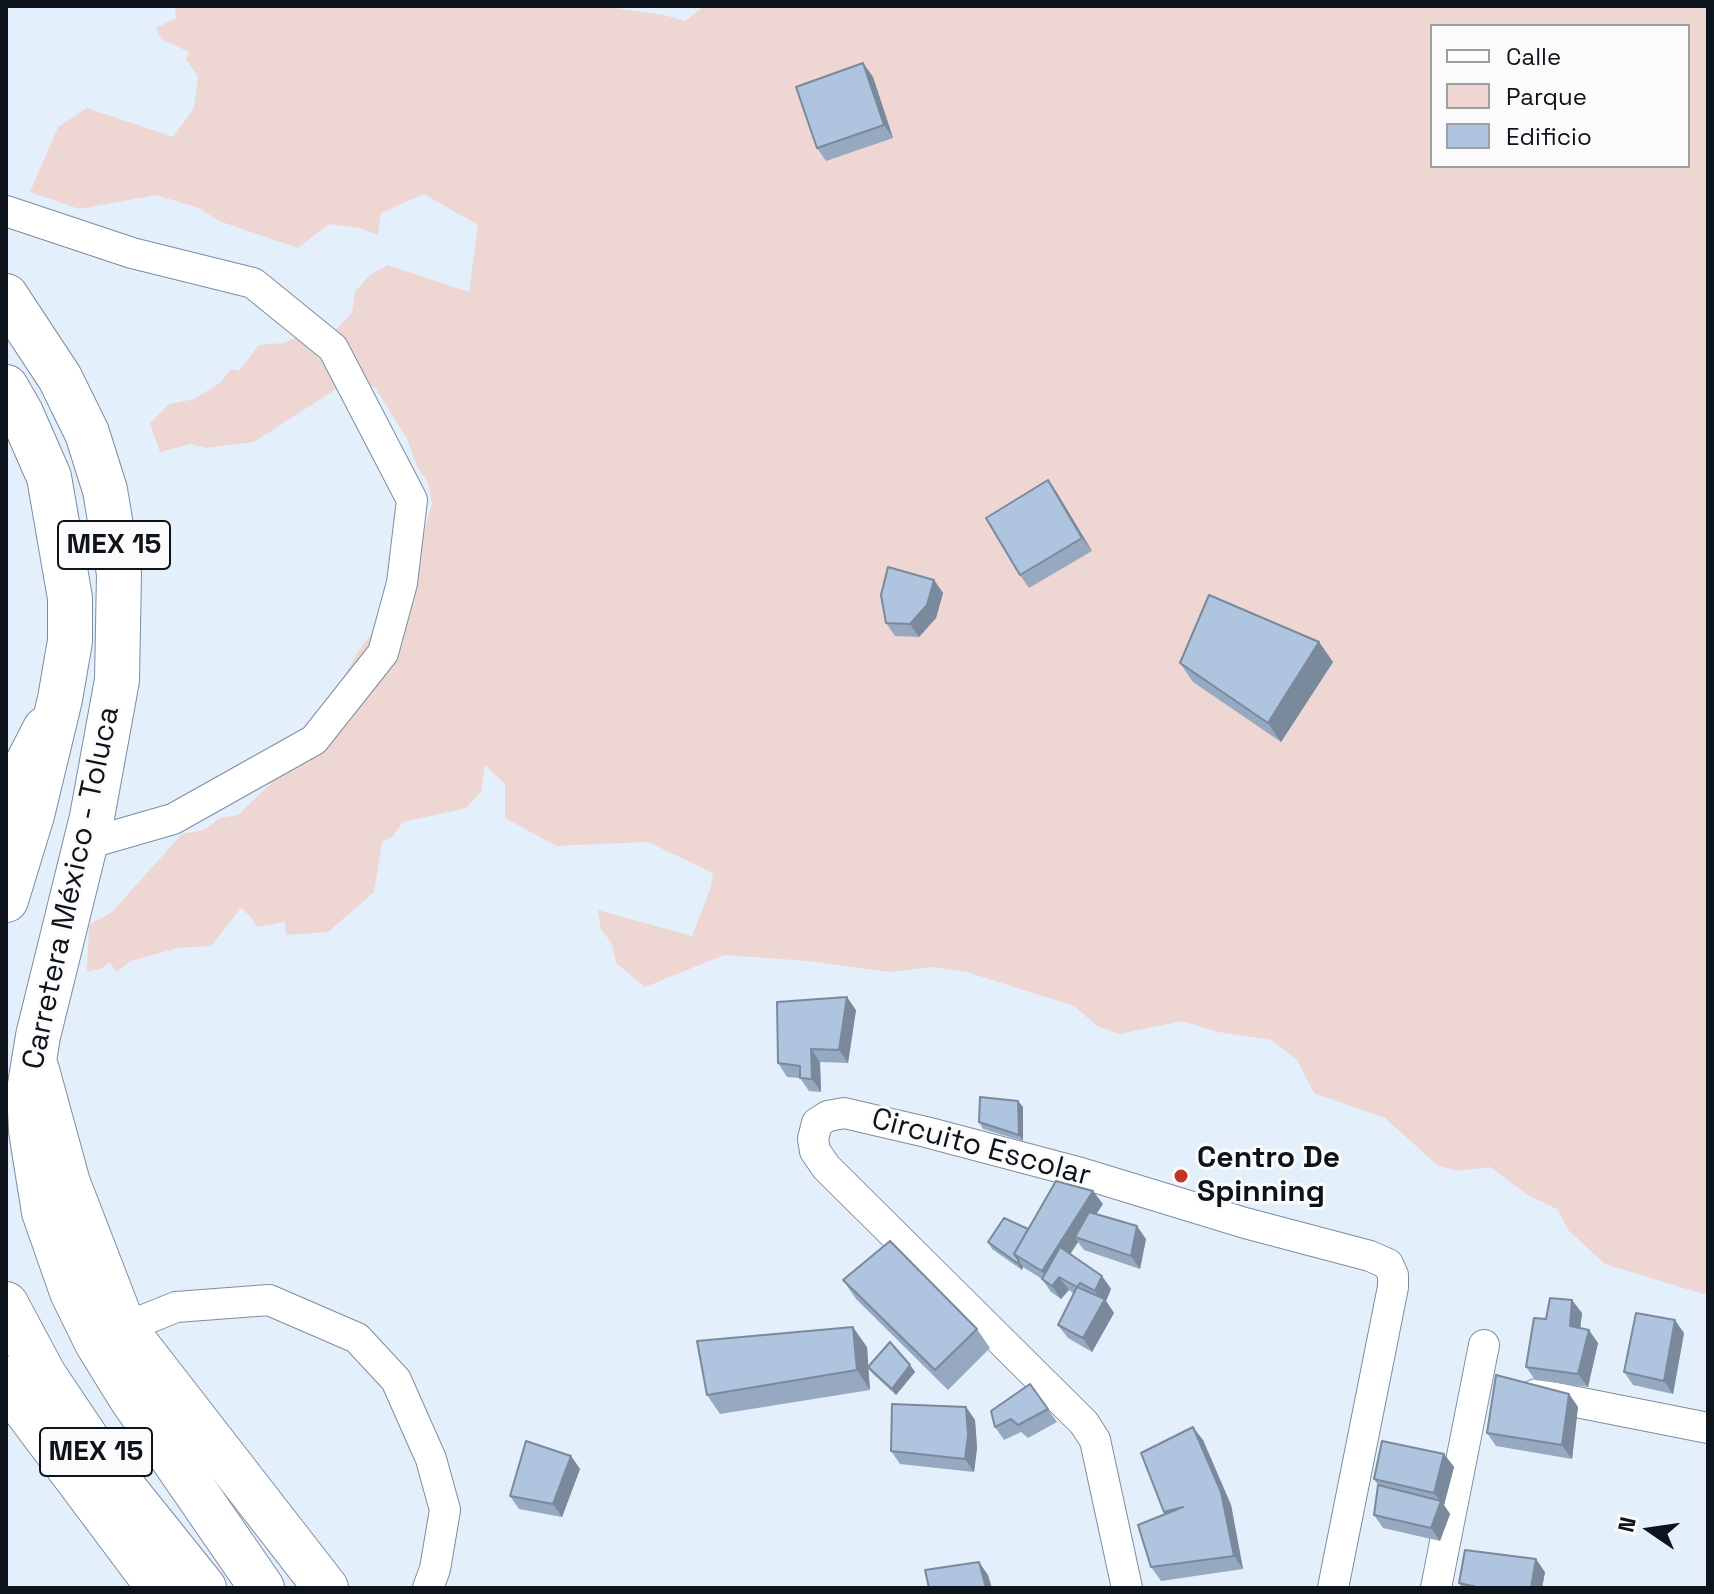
<!DOCTYPE html>
<html>
<head>
<meta charset="utf-8">
<style>
	body { margin:0 }
	#map { position:relative; width:1714px; height:1594px; overflow:hidden; background:#e4effc; font-family:"Space Grotesk",sans-serif }
	canvas { display:block }
	.frame { position:absolute; inset:0; border:8px solid #0d131a; pointer-events:none }
	.legend { position:absolute; left:1430px; top:24px; width:260px; height:144px; box-sizing:border-box; background:#fbfbfb; border:2px solid #9c9ea1; margin:0; padding:10px 14px; list-style:none; font-size:24px; color:#0d131a }
	.legend li { display:flex; align-items:center; gap:16px; height:40px }
	.legend b { width:40px; border:2px solid #9c9ea1 }
	.north { position:absolute; left:1610px; top:1490px; width:80px; height:80px; -webkit-text-stroke:6px #fbfbfb; paint-order:stroke; rotate:283deg; font-size:22px; font-weight:700; line-height:32px; text-align:center; color:#0d131a }
	.north::after { content:''; display:block; margin:auto; width:28px; height:36px; background:#0d131a; clip-path:polygon(50% 0,100% 100%,50% 72%,0 100%) }
</style>
</head>
<body>
<div id="map">
<canvas width="1714" height="1594"></canvas>
<div class="frame"></div>
<ul class="legend">
<li><b style="height:10px;background:#fff"></b>Calle</li>
<li><b style="height:22px;background:#eed6d2"></b>Parque</li>
<li><b style="height:22px;background:#aec4df"></b>Edificio</li>
</ul>
<div class="north">N</div>
</div>
<script>
const g = document.querySelector('canvas').getContext('2d');
g.lineJoin = 'round';
function fillPath(path, color) {
  g.fillStyle = color;
  g.fill(path, 'evenodd');
}
function shape(rows) {
  const path = new Path2D();
  for (const r of rows) {
    path.moveTo(r[0], r[1]);
    for (let i = 2; i < r.length; i += 2) path.lineTo(r[i], r[i + 1]);
  }
  return path;
}
function stroke(path, color, width, dash) {
  g.strokeStyle = color;
  g.lineWidth = width;
  g.lineCap = dash ? 'butt' : 'round';
  g.setLineDash(dash || []);
  g.stroke(path);
}
function drawText(font, color, halo, rows, align = 'center') {
  g.font = font + ' "Space Grotesk",sans-serif';
  g.lineWidth = 6;
  g.setLineDash([]);
  g.textBaseline = 'middle';
  g.strokeStyle = halo;
  g.fillStyle = color;
  for (const [text, x, y, turn = 0] of rows) {
    g.save();
    g.translate(x, y);
    g.rotate((+turn || 0) * Math.PI / 180);
    g.textAlign = isNaN(turn) ? turn : align;
    if (halo) g.strokeText(text, 0, 0);
    g.fillText(text, 0, 0);
    g.restore();
  }
}
fillPath(shape([
	[175,6,603,6,664,15,685,21,704,6,1708,6,1708,1293,1703,1294,1605,1264,1569,1231,1557,1209,1528,1195,1490,1167,1456,1171,1437,1165,1385,1118,1314,1093,1297,1060,1271,1040,1218,1032,1182,1021,1119,1034,1097,1026,1074,1006,967,972,932,967,890,972,808,961,724,955,645,987,616,963,612,944,601,929,598,910,692,936,711,887,713,873,648,842,556,846,505,818,505,784,485,765,481,792,466,808,403,822,393,836,382,842,374,892,328,932,286,935,285,922,257,927,251,917,241,908,211,946,177,948,131,961,116,972,110,962,102,968,87,972,89,925,112,912,182,834,204,830,220,818,238,815,297,758,359,650,410,583,432,503,428,483,417,466,407,439,375,387,336,389,254,442,206,448,191,444,160,452,150,423,169,404,194,399,220,383,231,369,239,371,259,345,283,343,320,328,322,344,352,313,355,292,371,274,388,265,469,292,478,225,424,194,381,213,378,235,359,228,329,224,298,248,219,221,199,208,156,195,79,209,30,192,58,127,87,108,173,137,194,108,198,76,186,60,189,52,161,39,156,28,176,18],
	[1432,26,1688,26,1688,166,1432,166]
]), '#eed6d2');
const street = shape([
	[6,211,132,253,253,283,333,348,412,500,402,583,383,653,314,740,173,819,86,844],
	[124,1328,176,1307,269,1300,357,1338,396,1380,431,1459,445,1510,435,1569,428,1588],
	[1536,1394,1708,1428],
	[1127,1588,1095,1440,1084,1423,826,1167,815,1151,813,1139,817,1123,828,1116,844,1113,926,1132,1081,1173,1245,1223,1370,1256,1388,1264,1393,1275,1393,1287,1333,1588],
	[1436,1588,1484,1345]
]);
const secondary = shape([
	[6,805,45,729],
	[37,1070,68,1183,124,1328,326,1588],
	[6,1378,25,1409,159,1588]
]);
const primary = shape([
	[6,296,60,378,87,433,105,490,119,574,117,680,92,817,38,1036,29,1091,31,1131,44,1212,72,1292,97,1343,131,1398,262,1588],
	[6,387,21,413,49,477,70,598,70,641,60,699,32,815,6,900],
	[6,1304,44,1375,99,1457,204,1588]
]);
stroke(street, '#7d8da1', 32);
stroke(secondary, '#7d8da1', 46);
stroke(primary, '#7d8da1', 46);
stroke(street, '#fff', 30);
stroke(secondary, '#fff', 44);
stroke(primary, '#fff', 44);
fillPath(shape([
	[863,63,873,77,893,138,826,161,817,148],
	[1048,480,1057,493,1092,551,1029,588,1020,575],
	[934,580,943,593,936,618,919,637,895,636,886,623],
	[1319,642,1333,662,1281,742,1193,682,1180,663],
	[856,1010,848,1063,820,1062,821,1092,809,1091,800,1078,787,1077,778,1063],
	[1018,1101,1023,1107,1023,1141,983,1129,979,1122],
	[1103,1204,1096,1214,1146,1239,1140,1269,1084,1250,1078,1242,1070,1254,1102,1276,1111,1289,1106,1301,1114,1313,1092,1352,1068,1338,1058,1325,1074,1294,1069,1290,1061,1299,1051,1292,1042,1279,1023,1267,1022,1270,992,1249,988,1242],
	[843,1280,977,1329,990,1348,948,1390,856,1299],
	[1582,1313,1580,1328,1598,1343,1588,1387,1535,1380,1526,1367,1546,1319],
	[1684,1333,1673,1394,1633,1385,1624,1372],
	[867,1347,868,1367,910,1365,915,1372,896,1395,873,1374,868,1368,870,1390,720,1414,707,1395],
	[1030,1384,1057,1422,1028,1438,1021,1432,1004,1440,995,1427],
	[1569,1394,1578,1407,1572,1459,1496,1446,1487,1433],
	[966,1407,975,1420,977,1448,974,1472,900,1464,891,1451],
	[1203,1440,1231,1505,1243,1569,1161,1581,1151,1567,1165,1514,1164,1512],
	[1444,1454,1454,1467,1444,1505,1450,1514,1440,1541,1383,1528,1374,1515,1378,1485,1374,1479],
	[571,1456,580,1469,562,1517,519,1509,510,1496],
	[1545,1572,1542,1588,1462,1588,1459,1583]
]), '#96a9c0');
fillPath(shape([
	[863,63,873,77,893,138,884,125],
	[1048,480,1057,493,1092,551,1082,538],
	[934,580,943,593,936,618,919,637,910,624],
	[1319,642,1333,662,1281,742,1268,723],
	[847,997,856,1010,848,1063,839,1050],
	[811,1049,820,1062,821,1092,812,1079],
	[1018,1101,1023,1107,1023,1141,1019,1135],
	[1093,1191,1103,1204,1080,1239,1075,1237,1078,1242,1051,1284,1042,1271],
	[1137,1226,1146,1239,1140,1269,1131,1256],
	[1019,1261,1023,1267,1022,1270,1017,1263],
	[1102,1276,1111,1289,1106,1301,1114,1313,1092,1352,1083,1338,1103,1302,1095,1291],
	[1059,1277,1069,1290,1061,1299,1052,1286],
	[1572,1300,1582,1313,1579,1339,1570,1326],
	[1675,1320,1684,1333,1673,1394,1664,1381],
	[853,1327,867,1347,870,1390,857,1370],
	[1589,1330,1598,1343,1588,1387,1578,1374],
	[910,1365,915,1372,896,1395,892,1389],
	[1569,1394,1578,1407,1572,1459,1562,1445],
	[966,1407,975,1420,977,1448,974,1472,965,1459],
	[1193,1427,1203,1440,1231,1505,1243,1569,1234,1556],
	[1444,1454,1454,1467,1444,1505,1450,1514,1440,1541,1431,1528,1441,1502,1434,1493],
	[571,1456,580,1469,562,1517,553,1504],
	[1536,1559,1545,1572,1542,1588,1531,1588],
	[979,1562,988,1575,992,1588,986,1588]
]), '#7a899c');
const building = shape([
	[863,63,884,125,817,148,796,87,863,63],
	[1048,480,1082,538,1020,575,986,518,1048,480],
	[888,567,934,580,927,605,910,624,886,623,881,595,888,567],
	[1209,595,1319,642,1268,723,1180,663,1209,595],
	[847,997,839,1050,811,1049,812,1079,800,1078,800,1066,778,1063,777,1002,847,997],
	[980,1097,1018,1101,1019,1135,979,1122,980,1097],
	[1056,1181,1093,1191,1042,1271,1014,1254,1056,1181],
	[1089,1212,1137,1226,1131,1256,1075,1237,1089,1212],
	[1004,1218,1028,1229,1014,1254,1019,1261,1017,1263,988,1242,1004,1218],
	[890,1241,977,1329,935,1370,843,1280,890,1241],
	[1060,1247,1102,1276,1095,1291,1080,1283,1077,1287,1059,1277,1052,1286,1042,1279,1060,1247],
	[1077,1287,1105,1299,1083,1338,1058,1325,1077,1287],
	[1550,1298,1572,1300,1570,1326,1589,1330,1578,1374,1526,1367,1534,1318,1546,1319,1550,1298],
	[1636,1313,1675,1320,1664,1381,1624,1372,1636,1313],
	[853,1327,857,1370,707,1395,697,1341,853,1327],
	[890,1342,910,1365,892,1389,868,1367,890,1342],
	[1496,1375,1569,1394,1562,1445,1487,1433,1496,1375],
	[1030,1384,1048,1409,1018,1425,1011,1419,995,1427,991,1411,1030,1384],
	[892,1404,966,1407,968,1435,965,1459,891,1451,892,1404],
	[1193,1427,1221,1492,1234,1556,1151,1567,1138,1525,1183,1507,1164,1512,1141,1453,1193,1427],
	[526,1441,571,1456,553,1504,510,1496,526,1441],
	[1382,1441,1444,1454,1434,1493,1374,1479,1382,1441],
	[1378,1485,1441,1501,1431,1528,1374,1515,1378,1485],
	[1465,1550,1536,1559,1531,1588,1481,1588,1459,1583,1465,1550],
	[979,1562,986,1588,929,1588,925,1570,979,1562]
]);
fillPath(building, '#aec4df');
stroke(building, '#7a899c', 2);
for (const [x, y, r, color] of [
	[1181,1176,8,"#c03325"]
]) {
  const dot = new Path2D();
  dot.arc(x, y, r, 0, 2 * Math.PI);
  g.fillStyle = color;
  g.fill(dot);
  stroke(dot, '#fbfbfb', 3);
}
for (const [x, y, w] of [
	[114,545,112],
	[96,1452,112]
]) {
  const box = new Path2D();
  box.roundRect(x - w / 2, y - 24, w, 48, 6);
  g.fillStyle = '#fbfbfb';
  g.fill(box);
  stroke(box, '#0d131a', 2);
}
drawText('bold 28px', '#0d131a', null, [
	["MEX 15",114,545],
	["MEX 15",96,1452]
]);
drawText('30px', '#0d131a', '#fbfbfb', [
	["Carretera México - Toluca",72,888,-78],
	["Circuito Escolar",981,1148,15]
]);
drawText('bold 30px', '#0d131a', '#fbfbfb', [
	["Centro De",1197,1159],
	["Spinning",1197,1193]
], 'left');
</script>
</body>
</html>
